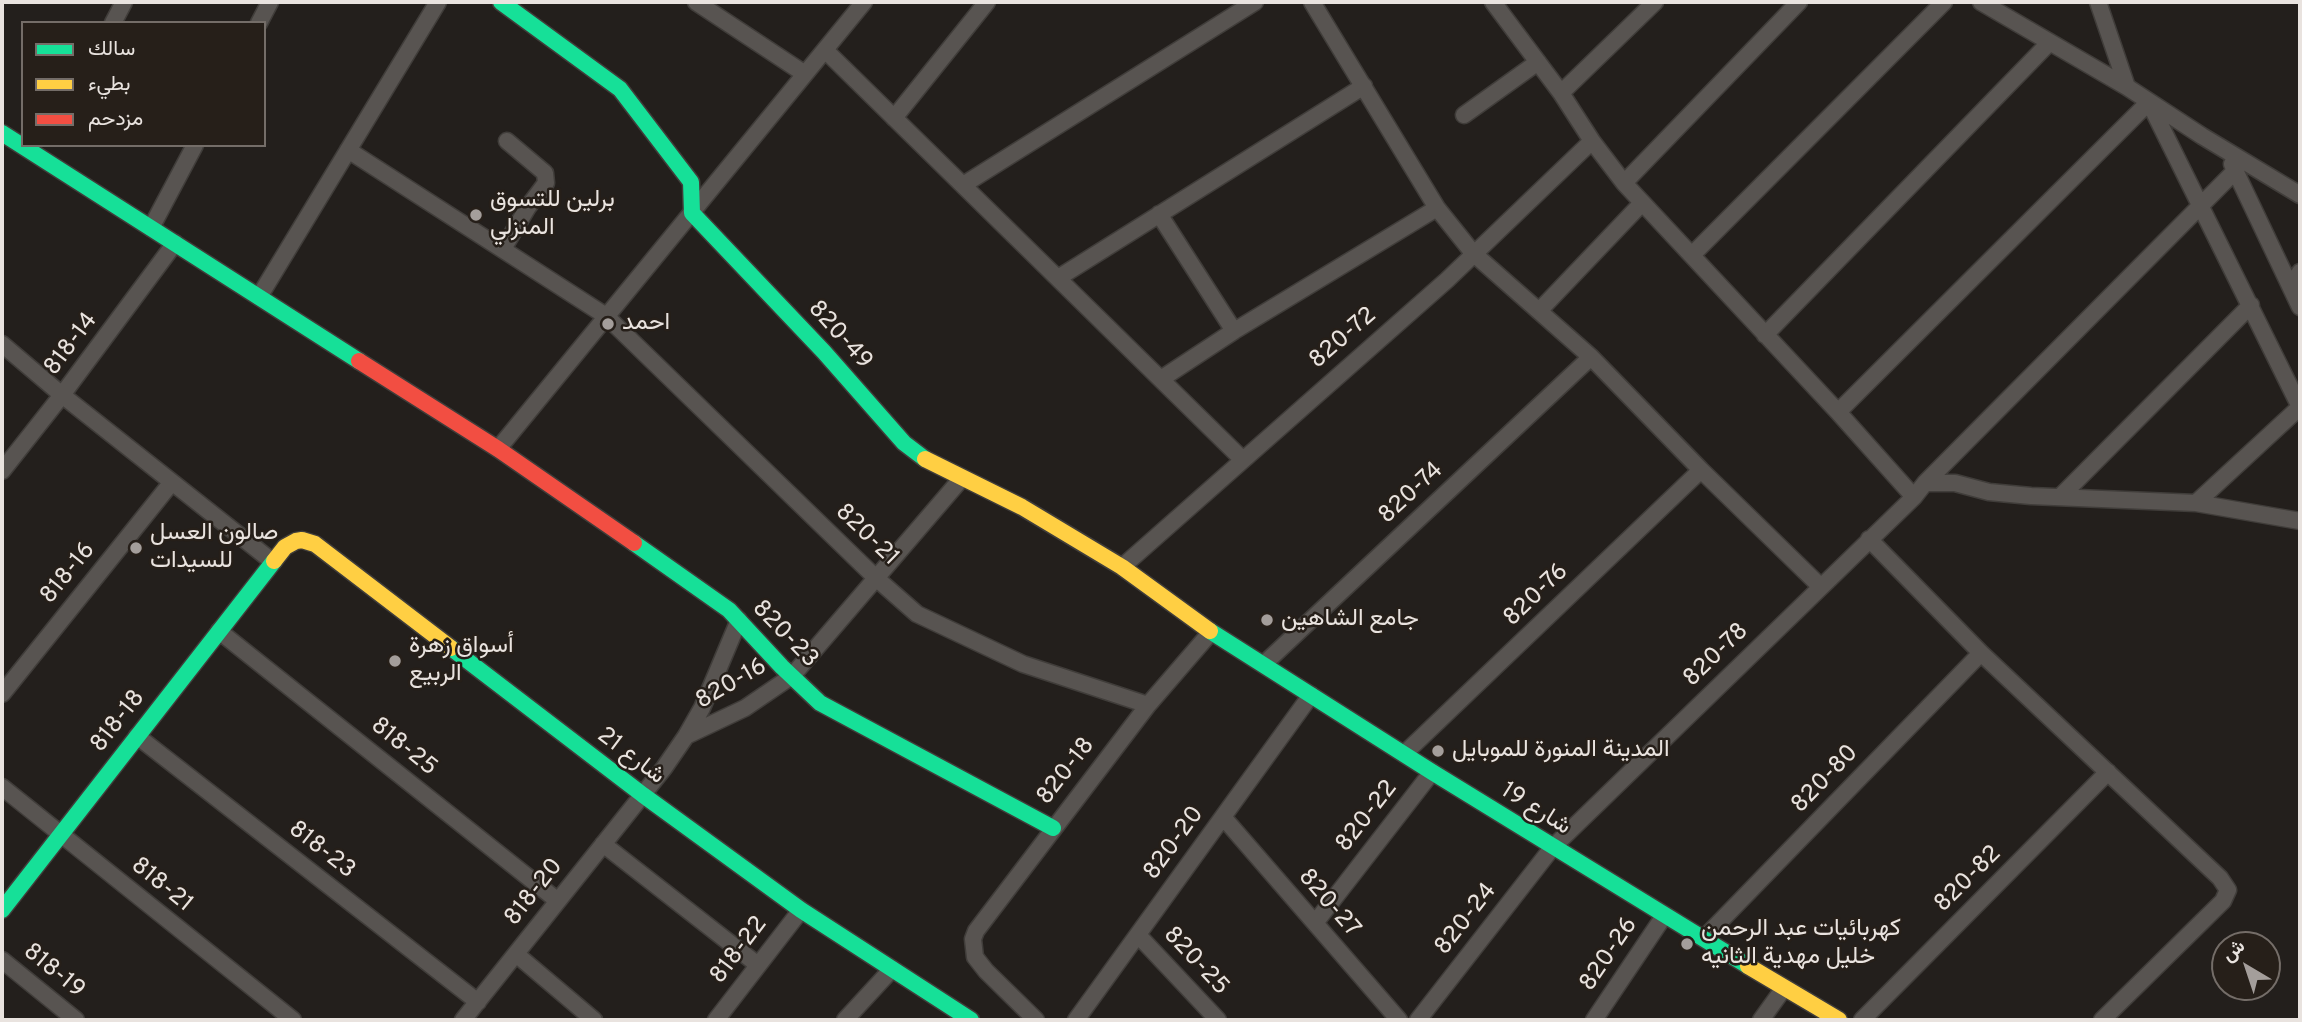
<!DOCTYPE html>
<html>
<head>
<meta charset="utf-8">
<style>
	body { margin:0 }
	#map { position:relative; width:2302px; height:1022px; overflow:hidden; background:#231f1c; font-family:Overpass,Vazirmatn,sans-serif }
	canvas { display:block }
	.frame { position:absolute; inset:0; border:4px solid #e9e3df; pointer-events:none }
	.legend { position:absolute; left:21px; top:21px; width:245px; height:126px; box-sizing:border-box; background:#261f19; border:2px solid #746d68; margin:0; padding:9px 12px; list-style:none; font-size:21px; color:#e9e3df }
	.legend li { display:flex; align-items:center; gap:14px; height:35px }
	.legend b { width:35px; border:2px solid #746d68 }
	.north { position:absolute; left:2211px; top:931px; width:70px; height:70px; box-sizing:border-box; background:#261f19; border:2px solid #746d68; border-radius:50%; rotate:321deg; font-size:19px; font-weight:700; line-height:28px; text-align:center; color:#e9e3df }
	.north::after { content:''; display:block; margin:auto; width:24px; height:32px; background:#a49e9b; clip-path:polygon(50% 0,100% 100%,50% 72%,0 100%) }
</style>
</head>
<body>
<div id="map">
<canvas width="2302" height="1022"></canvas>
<div class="frame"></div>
<ul class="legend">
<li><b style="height:9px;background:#16e098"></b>سالك</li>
<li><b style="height:9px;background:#ffcf43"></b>بطيء</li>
<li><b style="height:9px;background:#f24e42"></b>مزدحم</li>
</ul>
<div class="north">ش</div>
</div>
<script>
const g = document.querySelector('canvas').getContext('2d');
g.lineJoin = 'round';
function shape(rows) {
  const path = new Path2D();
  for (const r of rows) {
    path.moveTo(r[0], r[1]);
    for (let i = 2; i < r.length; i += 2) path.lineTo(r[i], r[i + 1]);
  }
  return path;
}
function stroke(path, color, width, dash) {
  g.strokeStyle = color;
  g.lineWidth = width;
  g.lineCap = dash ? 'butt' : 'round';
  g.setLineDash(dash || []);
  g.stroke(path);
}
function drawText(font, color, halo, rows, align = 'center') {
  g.font = font + ' Overpass,Vazirmatn,sans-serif';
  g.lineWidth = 5;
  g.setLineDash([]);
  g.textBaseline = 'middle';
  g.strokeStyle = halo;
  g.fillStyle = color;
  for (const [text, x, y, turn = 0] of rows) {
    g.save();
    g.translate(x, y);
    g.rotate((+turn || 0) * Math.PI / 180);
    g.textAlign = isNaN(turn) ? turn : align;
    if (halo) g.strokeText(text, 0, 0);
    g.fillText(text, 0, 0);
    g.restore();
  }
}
const street = shape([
	[696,2,805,74],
	[1312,2,1437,208,1473,253,1591,357,1701,470,1820,586],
	[1493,2,1561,93],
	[1655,2,1561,93,1592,141,1624,183,1838,412,1914,497],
	[1981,2,2127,87,2202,136,2300,195],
	[2098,2,2127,87],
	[113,23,124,2],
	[259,23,270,2],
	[825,50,1242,459],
	[1464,115,1538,62],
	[894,118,987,2],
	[348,150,606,316,876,578,917,614,1023,664,1148,705],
	[2232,164,2300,307],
	[1624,183,1799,2],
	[963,185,1255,2],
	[1159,214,1234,331,1161,379],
	[151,228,195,145],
	[503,249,528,207,546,183,545,173,507,141],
	[1692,255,1944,2],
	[1058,278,1364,86],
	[2291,287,2300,272],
	[259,297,438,2],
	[1539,311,1642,203],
	[1234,331,1437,208],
	[1765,335,2049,43],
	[2,344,62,395,273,562],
	[1838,412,2149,102,2300,407],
	[498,449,864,2],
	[2,471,62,395,175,243],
	[1925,483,1955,483,1989,492,2031,496,2196,503,2300,521],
	[2060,497,2251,305],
	[2196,503,2300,407],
	[1869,539,1981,653,2220,878,2228,890,2223,901,2102,1020],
	[1122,567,1447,280,1592,141],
	[219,631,558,901],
	[1264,664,1591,357],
	[2,694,172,482],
	[137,736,478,1002],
	[686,736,745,708,792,676,962,478],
	[1404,754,1701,470],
	[2,787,293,1020],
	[1223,817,1399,1020],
	[603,844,758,965],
	[1315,923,1432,772],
	[1138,935,1218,1020],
	[1704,938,1981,653],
	[516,954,594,1020],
	[2,960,76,1020],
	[463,1020,664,768,686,736,702,708,739,620],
	[716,1020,801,910],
	[845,1020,892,969],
	[1036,1020,986,971,975,957,973,939,976,931,1148,705,1211,632],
	[1076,1020,1311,695],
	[1418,1020,1552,848,1914,497,1925,483,2235,171],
	[1594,1020,1664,916],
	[1761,1020,1784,988],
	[1862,1020,2108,772]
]);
const fast = shape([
	[501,2,620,89,691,182,692,213,824,352,904,443,925,459],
	[2,133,359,361],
	[634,543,729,610,782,667,820,703,1053,828],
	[1210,631,1432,772,1748,966],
	[451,648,643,795,801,910,971,1020],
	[2,910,274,561]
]);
const slow = shape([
	[925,459,1022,507,1122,567,1210,631],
	[274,561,285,547,296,541,302,540,315,544,451,648],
	[1748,966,1839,1020]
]);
const jam = shape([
	[359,361,498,449,634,543]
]);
stroke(street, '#403d3a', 19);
stroke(fast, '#403d3a', 19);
stroke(slow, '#403d3a', 19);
stroke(jam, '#403d3a', 19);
stroke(street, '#585451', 16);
stroke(fast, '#16e098', 16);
stroke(slow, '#ffcf43', 16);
stroke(jam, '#f24e42', 16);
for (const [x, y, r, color] of [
	[476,215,7,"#a49e9b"],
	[608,324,7,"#a49e9b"],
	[136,548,7,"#a49e9b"],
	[1267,620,7,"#a49e9b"],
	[395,661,7,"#a49e9b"],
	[1438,751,7,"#a49e9b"],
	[1687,944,7,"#a49e9b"]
]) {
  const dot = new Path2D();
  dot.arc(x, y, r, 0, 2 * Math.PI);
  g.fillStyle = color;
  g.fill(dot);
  stroke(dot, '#261f19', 2.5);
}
drawText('24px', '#e9e3df', '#261f19', [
	["برلين للتسوق",490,201],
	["المنزلي",490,229],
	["احمد",622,324],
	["صالون العسل",150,534],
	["للسيدات",150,562],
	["جامع الشاهين",1281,620],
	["أسواق زهرة",409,647],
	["الربيع",409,675],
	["المدينة المنورة للموبايل",1452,751],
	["كهربائيات عبد الرحمن",1701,930],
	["خليل مهدية الثانيه",1701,958]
], 'left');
drawText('24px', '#e9e3df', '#261f19', [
	["820-49",839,336,48],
	["820-72",1344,339,-41],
	["818-14",72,345,-53],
	["820-74",1412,494,-43],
	["820-21",866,536,44],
	["818-16",69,574,-51],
	["820-76",1537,596,-44],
	["820-23",784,635,46],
	["820-78",1717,656,-44],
	["820-16",732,685,-30],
	["818-18",119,722,-52],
	["818-25",403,748,39],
	["شارع 21",630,757,37],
	["820-18",1067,772,-52],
	["820-80",1826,780,-46],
	["شارع 19",1535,810,32],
	["820-22",1368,817,-52],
	["820-20",1175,844,-54],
	["818-23",321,851,38],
	["820-82",1969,880,-45],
	["818-21",161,886,39],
	["818-20",535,893,-52],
	["820-27",1328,904,49],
	["820-24",1467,920,-52],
	["818-22",740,951,-53],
	["820-26",1610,955,-56],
	["820-25",1195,962,47],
	["818-19",53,972,39]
]);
</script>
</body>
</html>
